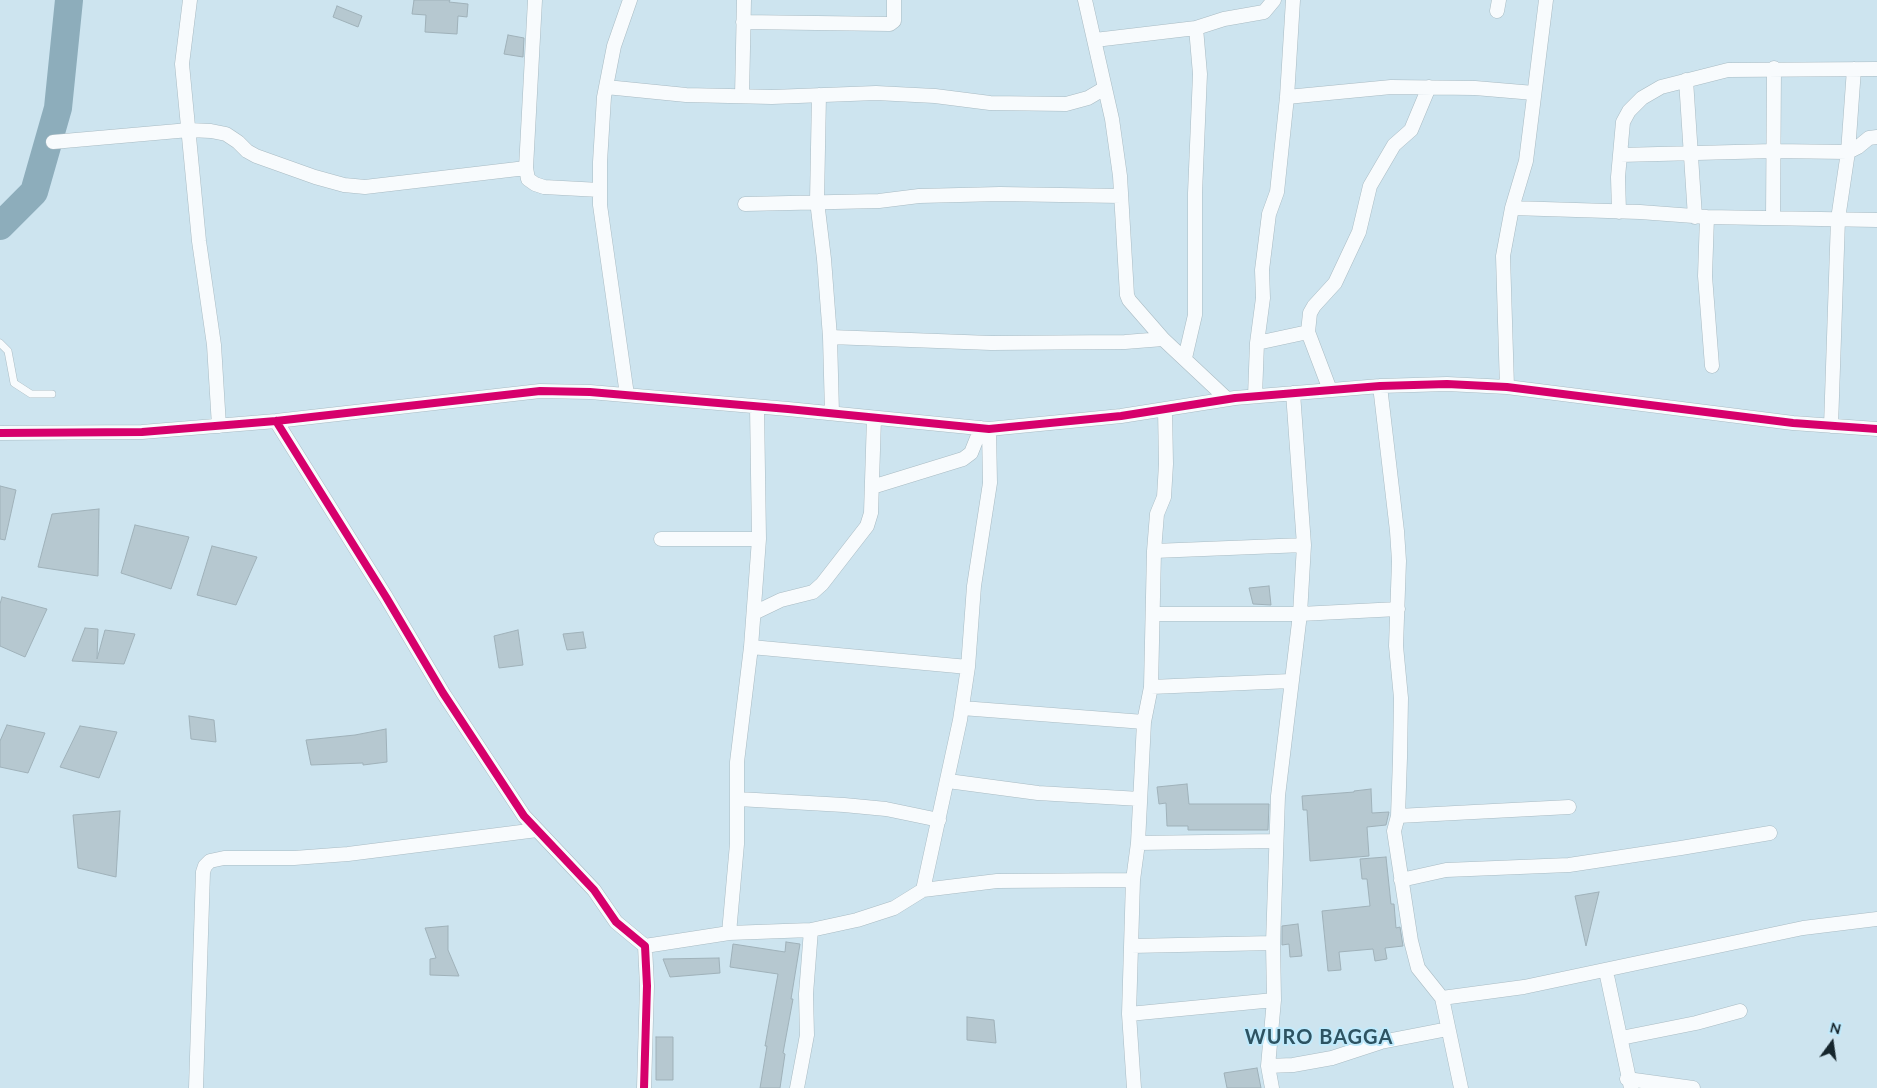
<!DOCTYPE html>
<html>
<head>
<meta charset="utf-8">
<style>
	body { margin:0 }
	#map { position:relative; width:1877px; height:1088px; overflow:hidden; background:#cde4ef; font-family:Lato,sans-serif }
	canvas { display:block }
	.north { position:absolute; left:1807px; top:1018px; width:50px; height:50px; -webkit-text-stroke:4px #c0eafc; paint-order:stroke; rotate:14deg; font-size:14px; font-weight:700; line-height:20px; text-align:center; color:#16262d }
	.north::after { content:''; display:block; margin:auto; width:18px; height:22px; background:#16262d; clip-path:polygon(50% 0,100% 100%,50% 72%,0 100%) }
</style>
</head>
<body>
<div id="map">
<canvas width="1877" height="1088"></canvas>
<div class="north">N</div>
</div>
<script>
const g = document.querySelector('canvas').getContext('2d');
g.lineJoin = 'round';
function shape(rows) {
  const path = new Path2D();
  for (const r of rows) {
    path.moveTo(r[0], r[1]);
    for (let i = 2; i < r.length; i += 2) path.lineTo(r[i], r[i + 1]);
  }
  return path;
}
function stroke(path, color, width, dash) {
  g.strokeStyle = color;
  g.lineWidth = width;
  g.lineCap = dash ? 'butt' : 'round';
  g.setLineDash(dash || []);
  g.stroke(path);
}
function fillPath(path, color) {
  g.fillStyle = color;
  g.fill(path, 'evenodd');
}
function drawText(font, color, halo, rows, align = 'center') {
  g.font = font + ' Lato,sans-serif';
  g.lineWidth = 4;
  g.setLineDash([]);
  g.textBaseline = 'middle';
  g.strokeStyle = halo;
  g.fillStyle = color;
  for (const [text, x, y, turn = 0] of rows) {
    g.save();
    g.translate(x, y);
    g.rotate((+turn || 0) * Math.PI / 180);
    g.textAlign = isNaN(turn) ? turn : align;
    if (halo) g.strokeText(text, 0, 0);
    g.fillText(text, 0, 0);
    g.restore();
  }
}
stroke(shape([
	[0,226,34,192,58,108,69,0]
]), '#8dadbb', 28);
const building = shape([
	[414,0,450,0,449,2,468,4,467,17,458,16,457,34,425,32,426,15,412,14,414,0],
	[337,6,362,16,358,27,333,17,337,6],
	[508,35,524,38,523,57,504,54,508,35],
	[0,486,16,490,5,540,0,539,0,486],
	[99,509,98,576,38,567,52,514,99,509],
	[135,525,189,537,171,589,121,573,135,525],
	[212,546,257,557,236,605,197,595,212,546],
	[1269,586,1271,605,1253,604,1249,588,1269,586],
	[2,597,47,609,25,657,0,646,0,604,2,597],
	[85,628,98,629,97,659,105,630,135,634,124,664,72,661,85,628],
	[518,630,523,665,499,668,494,636,518,630],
	[583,632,586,648,567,650,563,634,583,632],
	[189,716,214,720,216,742,191,739,189,716],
	[7,725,45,733,28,773,0,767,0,741,7,725],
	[80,726,117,732,99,778,60,767,80,726],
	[386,729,387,762,363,765,363,763,311,765,306,740,355,735,386,729],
	[1187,784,1189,804,1269,804,1268,830,1188,830,1188,826,1167,826,1166,803,1159,804,1157,787,1187,784],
	[1371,789,1372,813,1389,812,1386,825,1367,827,1369,856,1310,861,1307,810,1303,810,1302,796,1354,792,1354,791,1371,789],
	[120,811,116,877,78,868,73,815,120,811],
	[1386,857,1391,904,1394,904,1396,928,1400,927,1403,946,1385,948,1387,959,1375,961,1373,949,1339,952,1341,970,1328,971,1322,911,1370,906,1367,879,1362,879,1360,859,1386,857],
	[1599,892,1586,946,1575,896,1599,892],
	[1298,924,1302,956,1290,957,1289,944,1282,945,1282,926,1298,924],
	[448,926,448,950,459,976,430,975,430,959,436,958,425,928,448,926],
	[786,942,800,944,791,999,793,999,783,1053,785,1054,780,1088,760,1088,767,1046,765,1046,778,974,730,967,733,944,785,952,786,942],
	[719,958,720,973,670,977,663,959,719,958],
	[967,1017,994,1020,996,1043,967,1040,967,1017],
	[656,1037,673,1037,673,1080,656,1080,656,1037],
	[1257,1068,1261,1088,1227,1088,1224,1073,1257,1068]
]);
fillPath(building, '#b6c8d0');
stroke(building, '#9fb1b9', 1);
const lane = shape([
	[0,343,8,351,14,383,31,394,52,394]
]);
const street = shape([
	[190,0,182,64,199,241,214,345,219,426],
	[535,0,526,168,528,179,535,184,544,187,600,190],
	[1085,0,1112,119,1120,176,1127,295,1129,300,1163,339,1227,399],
	[1497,11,1499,0],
	[743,22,890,24,894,21,894,0],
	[1095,40,1196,28,1224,19,1264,12,1274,0],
	[1686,80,1695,217],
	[606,87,686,95,772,97,876,93,935,96,990,103,1066,104,1088,98,1105,88],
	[819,95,817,201,824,259,830,337,832,413],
	[742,96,744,0],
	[1287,97,1391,87,1475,88,1534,93],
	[53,142,189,130,211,131,226,134,238,142,247,151,256,156,315,177,344,185,365,187,526,168],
	[1620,155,1773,151,1848,152,1858,147,1869,138,1877,137],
	[745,204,879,201,919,196,1000,194,1121,196],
	[1512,208,1640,212,1707,217,1877,220],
	[1619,212,1618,177,1623,122,1629,111,1642,98,1661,87,1728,70,1877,69],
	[1707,217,1705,276,1712,366],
	[1773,218,1774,68],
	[830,337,991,343,1125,342,1163,339],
	[1257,343,1308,332],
	[1185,358,1195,315,1195,193,1200,74,1196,28],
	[1380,386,1397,531,1399,561,1396,646,1401,698,1400,758,1398,816,1394,831,1411,941,1418,968,1442,998,1461,1088],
	[1507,387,1503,256,1512,208,1526,161,1546,0],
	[1330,390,1308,332,1310,313,1314,306,1335,283,1359,232,1370,186,1394,145,1411,130,1429,87],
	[627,395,600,205,600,162,604,97,614,46,630,0],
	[1255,396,1257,343,1263,298,1262,270,1269,214,1277,192,1287,97,1293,0],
	[276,421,386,597,443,693,524,816,594,890,616,922,645,946,647,986,644,1088],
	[1831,426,1838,219,1848,152,1854,69],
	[0,433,142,432,276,421,540,391,590,392,788,409,989,429,1121,416,1235,398,1380,386,1447,384,1507,387,1793,423,1877,429],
	[872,487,963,459,971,453,981,428],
	[661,539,759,539],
	[1154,551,1304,545],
	[754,613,781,600,813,592,822,584,867,526,871,513,874,418],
	[1153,614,1300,614,1398,609],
	[751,647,968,667],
	[1151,687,1291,681],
	[962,708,1144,722],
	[948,781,1038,793,1140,799],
	[738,799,844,805,886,809,939,820],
	[1398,816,1569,807],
	[1138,843,1276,841],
	[1401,880,1446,870,1569,865,1681,848,1770,833],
	[923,890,960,720,968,667,974,586,990,483,989,429],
	[729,933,737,844,737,762,751,647,759,539,757,407],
	[645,946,729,933,811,930,857,920,894,908,923,890,997,881,1133,880],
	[1131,946,1273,943],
	[1606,971,1631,1088],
	[1442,998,1524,987,1803,928,1877,919],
	[1129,1014,1274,1000],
	[1621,1038,1696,1023,1740,1011],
	[1268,1066,1293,1065,1332,1058,1381,1042,1448,1029],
	[1627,1079,1693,1088],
	[196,1088,203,872,205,866,210,861,224,858,294,858,348,854,537,830],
	[797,1088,807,1035,806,994,811,930],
	[1134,1088,1129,1014,1133,880,1138,843,1144,722,1151,687,1154,551,1157,514,1164,497,1166,464,1165,409],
	[1272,1088,1268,1066,1274,1000,1273,943,1278,796,1300,614,1304,545,1293,393]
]);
stroke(lane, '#a9bbc3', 8);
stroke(street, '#a9bbc3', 15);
stroke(lane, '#f8fbfd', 7);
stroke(street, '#f8fbfd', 14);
stroke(shape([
	[276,421,386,597,443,693,524,816,594,890,616,922,645,946,647,986,644,1088],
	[0,433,142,432,276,421,540,391,590,392,788,409,989,429,1121,416,1235,398,1380,386,1447,384,1507,387,1793,423,1877,429]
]), '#d6006c', 8);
g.letterSpacing = '1px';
drawText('bold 20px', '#2d5362', '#c0eafc', [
	["WURO BAGGA",1319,1038]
]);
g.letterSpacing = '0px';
</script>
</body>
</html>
